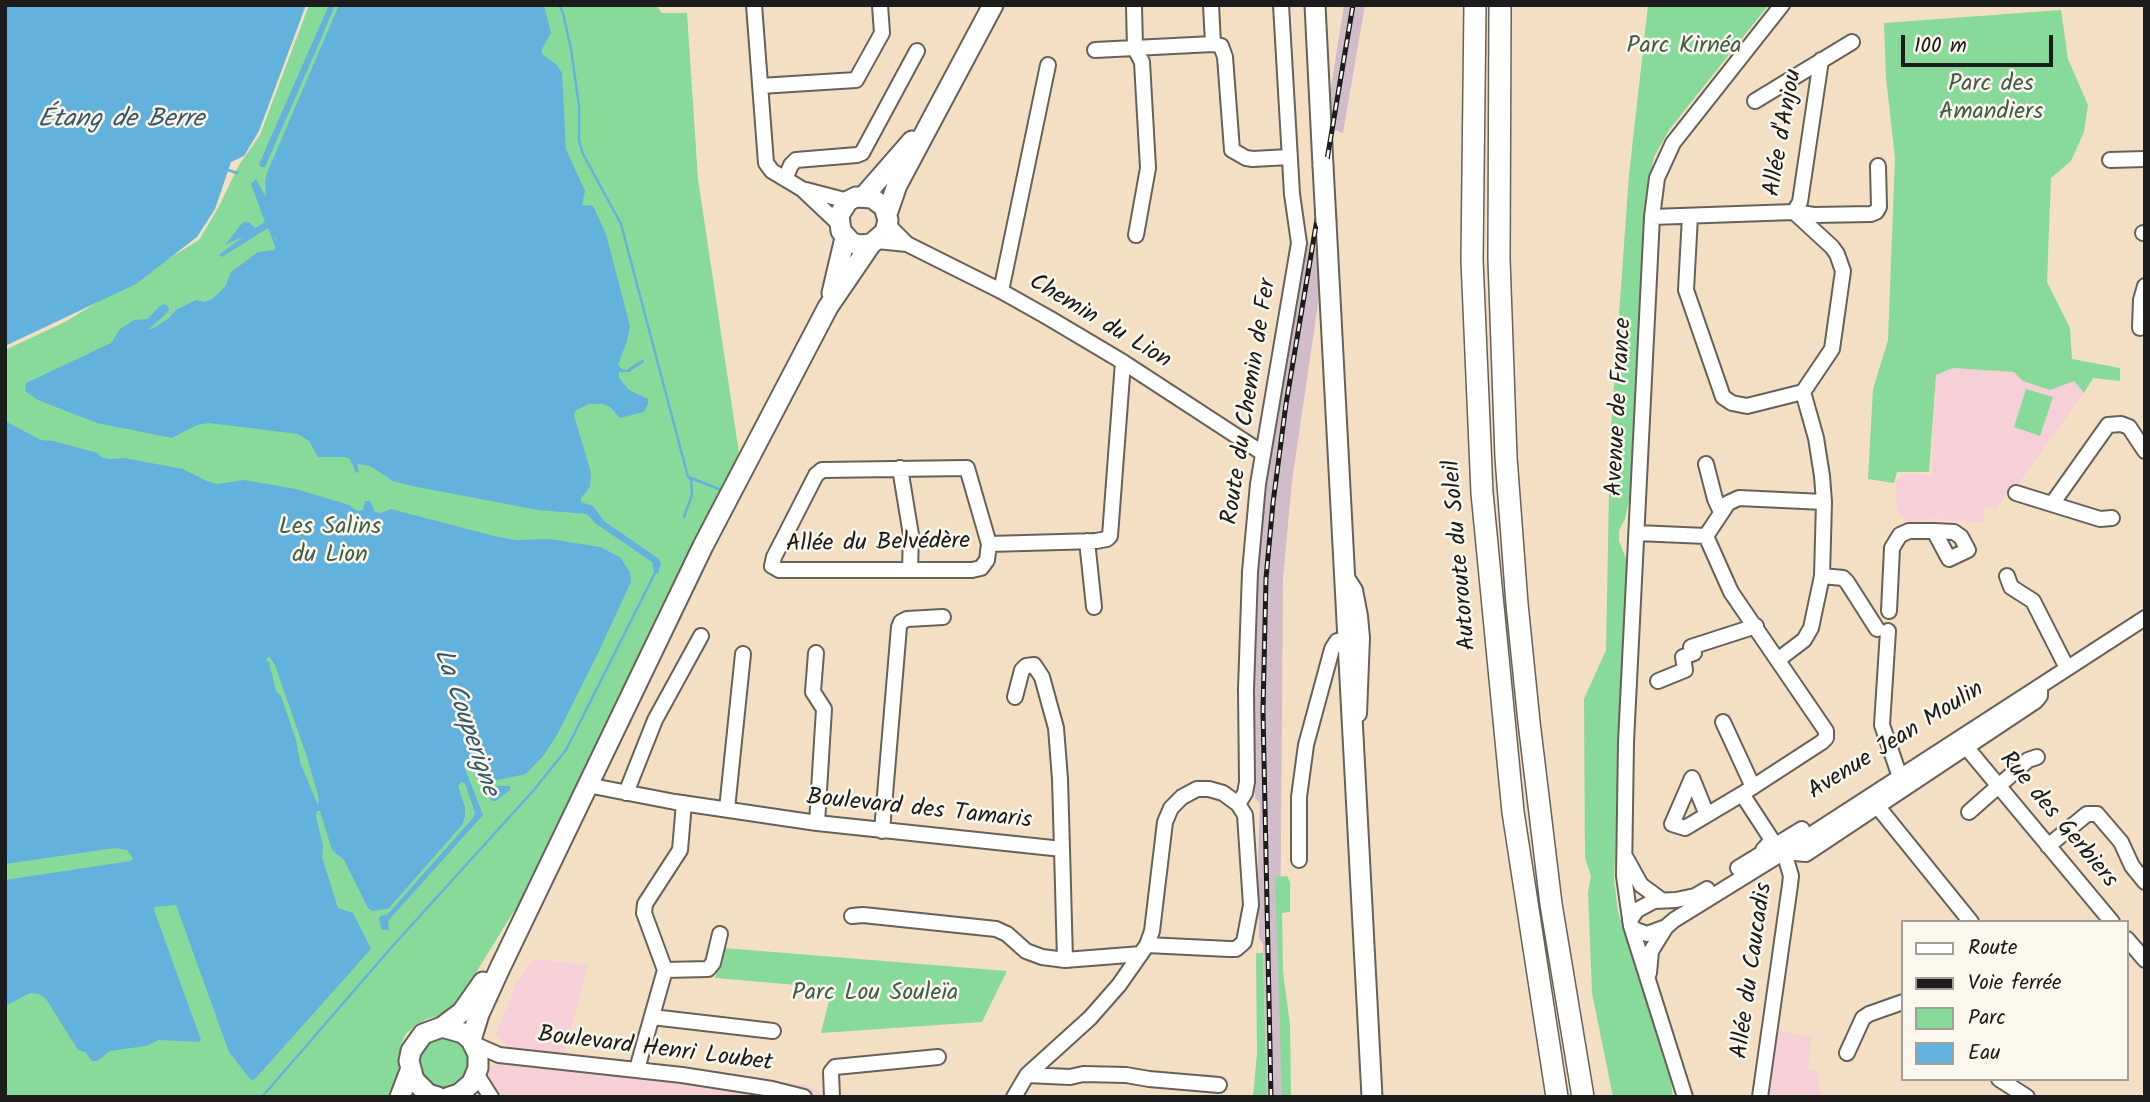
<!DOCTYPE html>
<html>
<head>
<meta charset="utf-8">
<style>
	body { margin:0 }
	#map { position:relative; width:2150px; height:1102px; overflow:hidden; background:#f3e0c4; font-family:Kalam,sans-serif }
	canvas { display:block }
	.frame { position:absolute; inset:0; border:7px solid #1c1c1c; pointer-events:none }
	.legend { position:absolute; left:1901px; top:920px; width:228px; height:161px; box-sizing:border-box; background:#fbf7ec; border:2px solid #a29f99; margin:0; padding:9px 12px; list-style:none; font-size:21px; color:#1c1c1c }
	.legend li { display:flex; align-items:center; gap:14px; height:35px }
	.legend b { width:35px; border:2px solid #a29f99 }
	.scale { position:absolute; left:1901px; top:35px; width:152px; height:32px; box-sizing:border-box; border:4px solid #1c1c1c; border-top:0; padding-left:9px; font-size:21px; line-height:24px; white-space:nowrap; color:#1c1c1c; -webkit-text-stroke:5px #fbf7ec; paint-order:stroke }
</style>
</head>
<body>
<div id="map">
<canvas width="2150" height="1102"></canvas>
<div class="frame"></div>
<ul class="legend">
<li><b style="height:9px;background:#fff"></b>Route</li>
<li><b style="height:9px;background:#1c1c1c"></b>Voie ferrée</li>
<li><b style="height:19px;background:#88da9a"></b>Parc</li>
<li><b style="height:19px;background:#63b2dd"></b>Eau</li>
</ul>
<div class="scale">100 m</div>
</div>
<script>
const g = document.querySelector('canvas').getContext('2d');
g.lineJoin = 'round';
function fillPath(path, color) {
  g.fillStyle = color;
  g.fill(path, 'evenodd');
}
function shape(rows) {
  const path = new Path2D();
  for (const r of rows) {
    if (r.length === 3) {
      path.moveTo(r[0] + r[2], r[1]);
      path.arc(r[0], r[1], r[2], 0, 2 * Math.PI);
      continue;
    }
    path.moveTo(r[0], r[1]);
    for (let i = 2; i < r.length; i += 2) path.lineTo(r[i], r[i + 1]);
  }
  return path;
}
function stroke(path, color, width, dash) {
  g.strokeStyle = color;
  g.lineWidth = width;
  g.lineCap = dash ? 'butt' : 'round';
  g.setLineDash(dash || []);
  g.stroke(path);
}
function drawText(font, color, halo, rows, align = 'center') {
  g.font = font + ' Kalam,sans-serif';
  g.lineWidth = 5;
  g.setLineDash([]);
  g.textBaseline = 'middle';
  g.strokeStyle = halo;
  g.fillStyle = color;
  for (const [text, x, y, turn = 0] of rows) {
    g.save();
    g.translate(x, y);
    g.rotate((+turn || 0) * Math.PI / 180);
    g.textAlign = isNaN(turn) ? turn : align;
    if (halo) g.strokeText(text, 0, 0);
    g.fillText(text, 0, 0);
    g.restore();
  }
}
fillPath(shape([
	[1953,368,2014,372,2074,381,2084,393,2011,494,2007,492,1996,509,1984,508,1983,522,1928,519,1920,521,1909,521,1899,515,1896,506,1896,482,1904,474,1931,475,1936,375],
	[537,959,588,965,564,1055,746,1076,752,1075,754,1077,806,1085,828,1097,479,1097,490,1068,499,1062,505,1063,507,1044,495,1036,516,985,529,963],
	[1777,1031,1811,1036,1808,1069,1818,1071,1820,1097,1766,1097]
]), '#f6cfd7');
fillPath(shape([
	[1344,5,1365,5,1343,133,1330,128,1330,93],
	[1308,243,1317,249,1319,270,1318,304,1292,481,1283,579,1280,973,1282,1097,1267,1097,1263,944,1259,938,1258,860,1260,803,1255,798,1255,793,1252,793,1250,672,1262,488,1291,320,1294,318]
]), '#d1bdc9');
fillPath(shape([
	[309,5,656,5,662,13,687,13,698,179,739,453,666,596,518,912,514,911,477,971,462,1001,448,1014,427,1019,414,1026,405,1035,400,1048,398,1082,393,1093,389,1097,5,1097,5,350,65,322,199,240,218,208,239,165,260,135],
	[1648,5,1767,5,1767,7,1669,130,1654,157,1646,194,1631,492,1625,519,1619,530,1619,541,1628,564,1614,879,1618,912,1671,1081,1673,1097,1613,1097,1592,993,1588,892,1591,876,1585,858,1584,699,1606,650,1610,441,1629,175],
	[2061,10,2068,59,2088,105,2084,132,2071,161,2051,178,2047,282,2070,328,2072,359,2120,368,2120,381,2093,378,2084,393,2074,381,2050,390,2023,381,2014,372,1953,368,1936,375,1929,472,1897,472,1894,483,1868,479,1873,389,1888,340,1895,158,1886,78,1884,23],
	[2026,389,2053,397,2040,436,2014,427],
	[1287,876,1290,882,1290,912,1282,913,1283,972,1290,1025,1291,1097,1282,1097,1275,877],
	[724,948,1007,971,982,1022,821,1033,832,988,715,978],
	[1256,953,1263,953,1267,1097,1253,1097,1257,1053],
	[444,1061,26]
]), '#88da9a');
fillPath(shape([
	[5,5,306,5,259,131,244,156,231,162,215,209,197,237,136,284,5,346],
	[329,5,335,5,321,39,265,167,261,167,259,164],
	[339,5,544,5,551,33,542,49,542,54,557,65,562,73,566,149,585,191,582,205,593,206,606,234,630,326,627,341,618,365,622,369,626,370,643,359,644,362,629,372,619,372,619,378,629,390,648,399,648,404,644,412,620,418,610,407,603,404,589,404,575,411,574,416,591,472,590,487,581,498,581,502,593,506,604,521,659,559,661,563,658,574,654,572,652,562,595,523,587,514,538,510,412,486,393,481,370,466,357,464,359,472,356,473,350,459,345,457,318,457,309,441,298,434,209,423,197,425,172,438,97,423,38,400,25,391,26,383,111,343,120,329,134,320,147,319,159,307,164,304,168,306,169,311,148,330,154,328,169,318,176,310,196,300,204,302,212,299,225,287,231,272,258,252,275,250,276,239,268,228,222,257,219,255,244,236,225,245,243,222,249,222,255,228,265,222,251,184,256,179,266,197,265,181,267,173],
	[5,421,41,440,53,441,98,453,101,457,109,459,124,458,183,469,207,481,217,484,244,480,296,489,349,505,357,511,363,510,365,501,370,501,375,512,381,513,391,509,494,536,516,540,550,539,600,547,620,557,630,572,631,582,599,651,558,733,544,755,526,774,488,782,490,786,510,786,510,790,496,801,492,801,473,769,467,765,464,766,483,815,388,921,389,930,382,930,379,919,380,916,387,915,473,818,475,813,465,783,461,782,458,786,465,807,465,817,462,825,388,909,372,911,368,908,344,860,332,850,320,811,317,811,316,816,323,846,322,857,338,908,353,913,371,949,255,1079,251,1080,229,1052,176,905,155,907,154,910,201,1040,199,1042,159,1040,146,1046,110,1051,97,1061,92,1061,85,1052,78,1050,46,999,39,994,30,993,5,1006,5,880,131,861,133,858,127,850,115,848,5,864],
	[269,656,275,665,307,757,319,799,318,805,300,762,296,740,281,696,276,691,269,662,266,660]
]), '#63b2dd');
stroke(shape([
	[559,5,563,13,571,49,579,106,579,141,583,154,621,224,688,477,719,489],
	[228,170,237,173],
	[270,229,276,246],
	[684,517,692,495,691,480],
	[262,1097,390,949,533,791,566,750,655,573]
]), '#63b2dd', 2.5);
const minor = shape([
	[754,5,766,163,772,171,802,189,838,223],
	[1134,5,1135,49,1142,62,1148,168,1136,235],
	[1211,5,1213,44],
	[1095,50,1213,44,1221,46,1225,57,1232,150,1246,158,1253,159,1289,157],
	[760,86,856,80,882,33,880,5],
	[1755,101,1852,42],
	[2110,160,2145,159],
	[785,179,791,165,796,160,857,155,862,153,917,51],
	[806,190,848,201],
	[1690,216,1686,290,1723,397,1732,403,1747,406,1803,392],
	[1652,217,1794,212,1814,215,1871,214,1876,212,1879,207,1878,166],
	[2143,233,2145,233],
	[877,241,907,244,892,229,888,220],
	[907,244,1001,291,1049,318,1123,362,1261,452],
	[1001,291,1048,65],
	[2140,328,2141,300,2145,286],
	[1706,464,1715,499,1721,512],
	[900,468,911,535,910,570],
	[967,468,989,544,987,560,981,568,972,570,779,570,772,566,774,557,816,475,822,470,967,468],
	[2016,493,2100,519,2112,518],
	[2052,504,2108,425,2121,424,2129,427,2145,451],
	[1637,533,1706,536,1728,503,1739,498,1824,502],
	[1706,536,1731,592,1826,731,1826,738,1822,742,1742,794,1685,828,1672,824,1692,778,1707,815],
	[1087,541,1094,607],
	[989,544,1096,541,1107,539,1110,536,1123,362],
	[1344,573,1355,590,1360,616,1362,638,1359,714],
	[1822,576,1843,578,1847,582,1877,629],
	[2007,576,2011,587,2033,601,2067,668],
	[1889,611,1892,548,1900,535,1909,531,1934,531,1954,532,1961,537,1968,550,1949,559,1934,531],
	[1888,631,1882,725,1900,777],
	[816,653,813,692,824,709,817,823],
	[1779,659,1804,640,1811,628,1822,576,1824,502,1822,476,1816,438,1803,392,1832,349,1843,271,1837,254,1832,247,1794,212,1800,202,1821,60],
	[1658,681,1685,670,1683,657,1694,653,1691,647,1756,626],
	[1015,697,1022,670,1026,666,1034,665,1042,677,1056,728,1060,779,1062,849],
	[1723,722,1753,787],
	[1967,748,2112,922],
	[587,785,675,802,817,823,1062,849,1065,960,1141,954],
	[626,793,655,720,701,636],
	[1742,794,1772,840,1763,850],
	[1238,804,1245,793,1247,782,1246,689,1250,572,1258,484,1299,243,1292,194,1281,5],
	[1878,807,1971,922],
	[727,809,743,654],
	[1969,812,2028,760,2037,757],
	[882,831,899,627,901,622,907,619,943,617],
	[2048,846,2087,814,2097,814,2121,842,2132,866,2145,882],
	[1784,852,1806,854,2036,701,2040,696,2040,686],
	[1626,858,1641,885,1660,899],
	[1299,860,1299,797,1306,745,1332,649,1337,641,1346,639],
	[1738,868,1802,829],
	[852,916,863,915,996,929,1007,934,1026,951,1042,957,1065,960],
	[1630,920,1637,910,1654,901,1676,900,1695,896,1707,889],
	[1631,926,1636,930,1647,934,1666,927,1674,920,1784,852,2145,618],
	[2127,939,2145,960],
	[665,970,708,969,713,963,720,934],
	[1649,973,1651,951,1666,927],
	[652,1017,773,1031],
	[474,1044,499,1055,682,1075,772,1089,804,1097],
	[1847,1053,1863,1018,1869,1014,1903,1002],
	[637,1069,665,970,644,913,645,904,680,850,684,803],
	[477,1075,491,1097],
	[1027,1075,1070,1077,1083,1074,1126,1075,1149,1079,1219,1085],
	[1999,1079,2027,1097],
	[832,1097,831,1072,835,1067,938,1057],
	[1014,1097,1027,1075,1090,1018,1119,985,1147,945,1152,931,1165,822,1171,808,1182,797,1197,789,1209,789,1223,793,1238,804,1245,815,1251,905,1244,942,1236,949,1229,949,1147,945],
	[1685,1097,1631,926,1624,876,1626,742,1652,217,1657,178,1673,143,1782,5],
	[1760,1097,1790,885,1791,876,1784,852]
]);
const major = shape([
	[1315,5,1323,166],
	[864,196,912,141],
	[887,214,897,185,993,5],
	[1326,222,1372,1097],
	[832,293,845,238],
	[442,1027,462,1012,483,982],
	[471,1040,479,1014,500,968,703,546,828,307,871,244,885,232,888,220,884,207,872,198,856,197,848,201,839,215,841,231,851,242,858,245,871,244],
	[400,1097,410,1071],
	[438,1097,428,1094,414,1080,409,1061,411,1051,423,1034,442,1027,463,1033,471,1040,478,1054,478,1068,472,1083,459,1094,449,1097]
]);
const highway = shape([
	[1475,5,1472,260,1482,493,1513,812,1557,1097],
	[1500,5,1499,259,1506,457,1517,604,1529,722,1551,904,1583,1097]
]);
stroke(minor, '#676157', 18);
stroke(major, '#676157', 23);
stroke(highway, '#676157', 24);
stroke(minor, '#fff', 14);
stroke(major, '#fff', 19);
stroke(highway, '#fff', 21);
const rail = shape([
	[1271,1097,1263,711,1266,578,1273,503,1286,404,1353,5]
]);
stroke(rail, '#1c1c1c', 5);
stroke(rail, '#fbf7ec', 2.5, [8]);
const majorBridge = shape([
	[1323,166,1326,222]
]);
stroke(majorBridge, '#676157', 23, []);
stroke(majorBridge, '#fff', 19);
drawText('24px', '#425e48', '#fbf7ec', [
	["Parc Kirnéa",1684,48],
	["Parc des",1991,86],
	["Amandiers",1991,114],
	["Les Salins",330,529],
	["du Lion",330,557],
	["Parc Lou Souleïa",875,995]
]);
drawText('24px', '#1c1c1c', '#fbf7ec', [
	["Allée d'Anjou",1785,133,-80],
	["Chemin du Lion",1099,323,31],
	["Route du Chemin de Fer",1251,402,-81],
	["Avenue de France",1621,407,-87],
	["Allée du Belvédère",878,545,-1],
	["Autoroute du Soleil",1462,555,-95],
	["Avenue Jean Moulin",1897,742,-32],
	["Boulevard des Tamaris",919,811,6],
	["Rue des Gerbiers",2057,821,50],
	["Allée du Caucadis",1754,971,-82],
	["Boulevard Henri Loubet",655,1051,7]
]);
drawText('italic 26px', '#385869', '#fbf7ec', [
	["Étang de Berre",121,122],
	["La Couperigne",464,723,71]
]);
</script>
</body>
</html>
